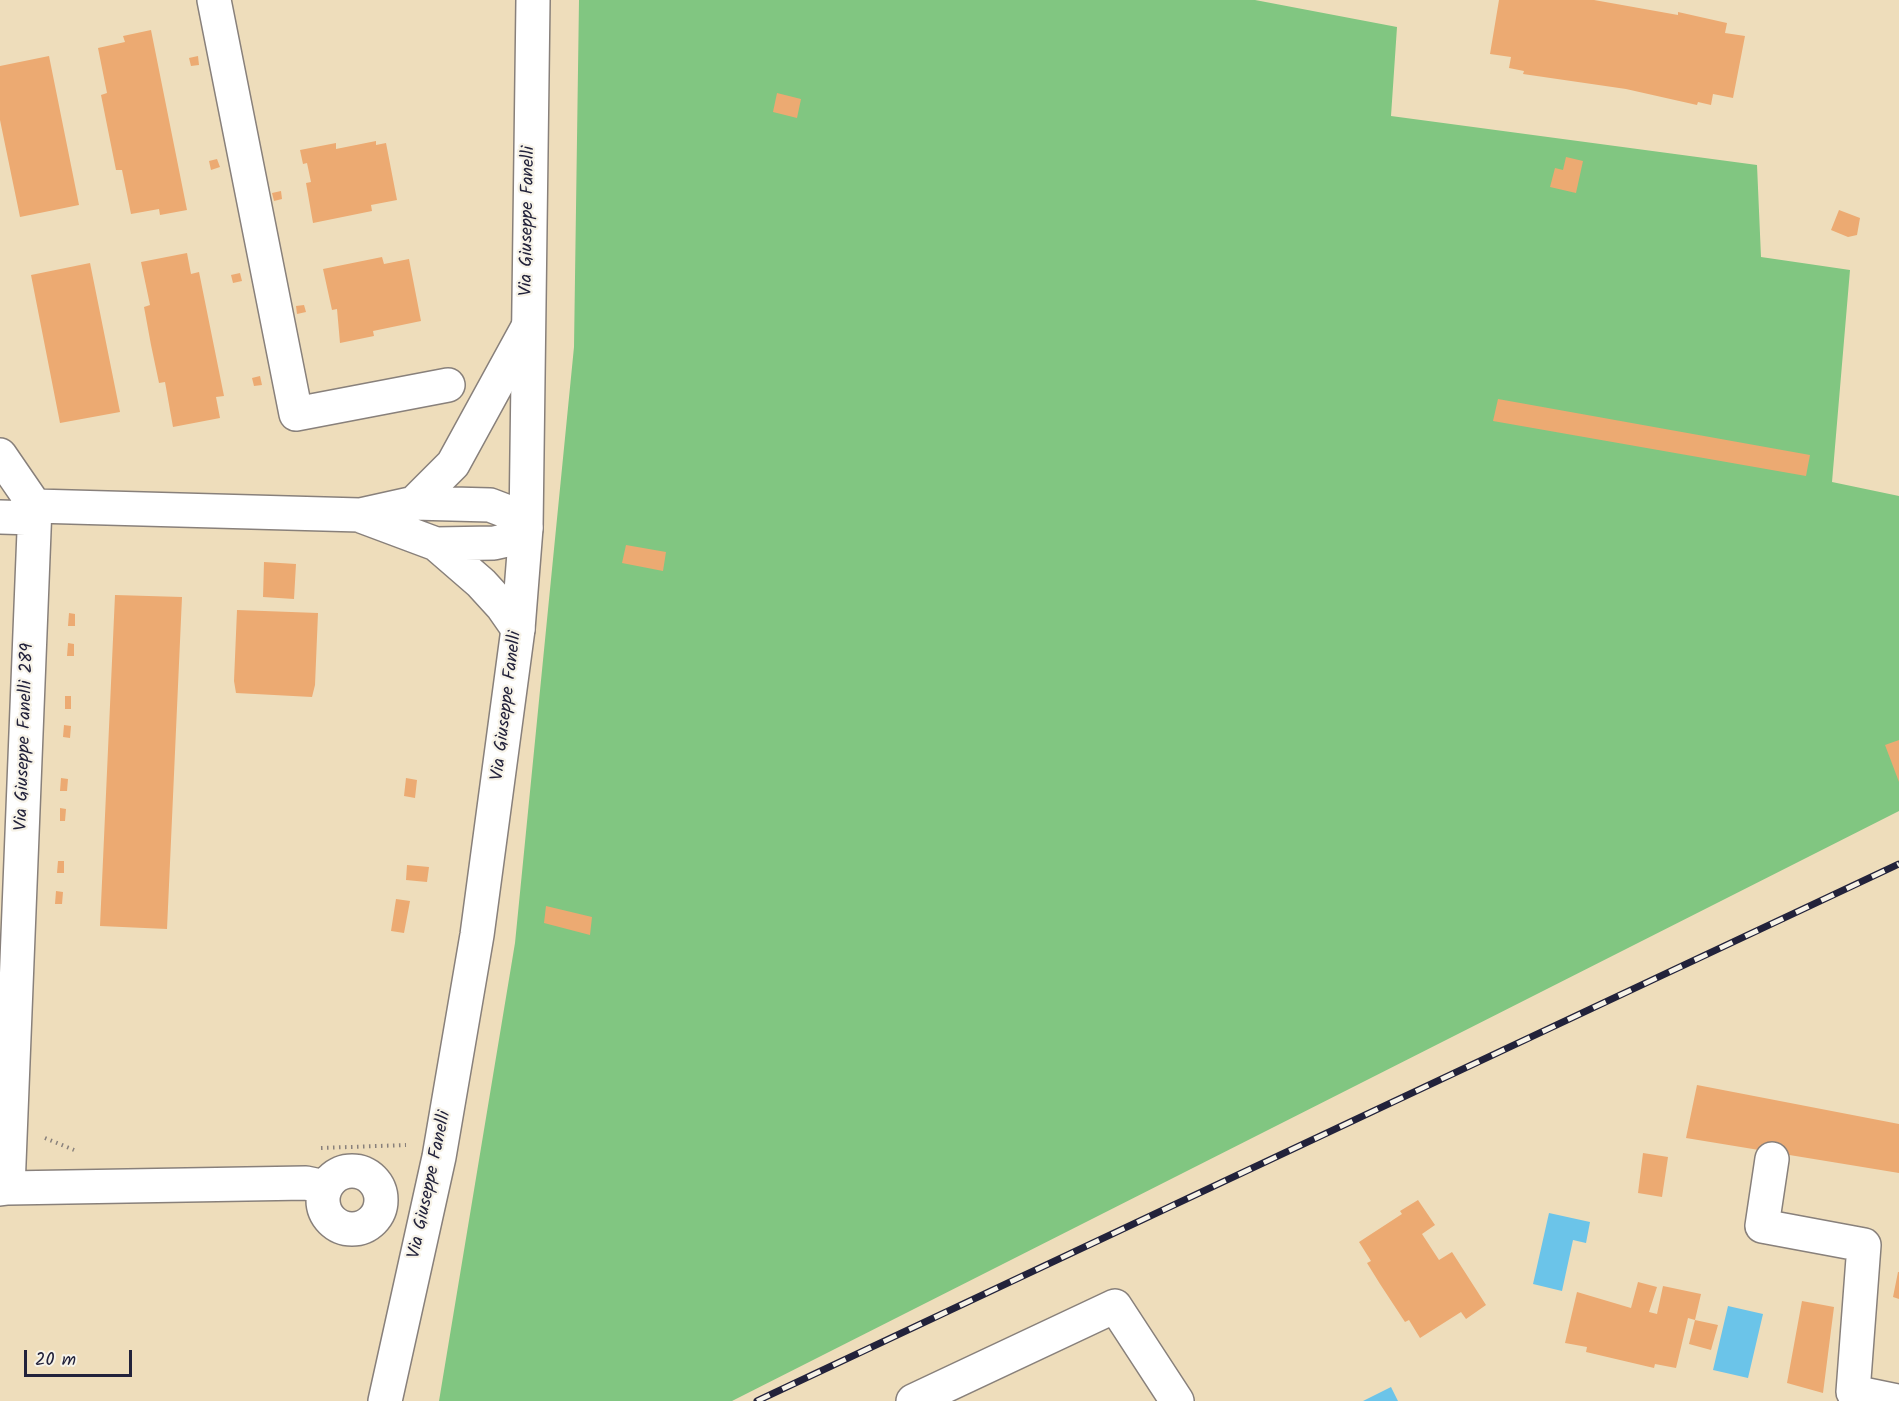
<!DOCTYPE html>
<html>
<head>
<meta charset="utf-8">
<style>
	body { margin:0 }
	#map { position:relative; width:1899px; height:1401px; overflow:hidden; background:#edb; font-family:Kalam,sans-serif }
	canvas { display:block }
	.scale { position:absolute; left:24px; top:1350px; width:108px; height:27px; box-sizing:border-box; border:3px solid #22223b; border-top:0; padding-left:8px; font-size:18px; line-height:21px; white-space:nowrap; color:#22223b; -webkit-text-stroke:4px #f7f3e8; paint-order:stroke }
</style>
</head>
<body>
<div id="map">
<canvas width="1899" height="1401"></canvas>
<div class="scale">20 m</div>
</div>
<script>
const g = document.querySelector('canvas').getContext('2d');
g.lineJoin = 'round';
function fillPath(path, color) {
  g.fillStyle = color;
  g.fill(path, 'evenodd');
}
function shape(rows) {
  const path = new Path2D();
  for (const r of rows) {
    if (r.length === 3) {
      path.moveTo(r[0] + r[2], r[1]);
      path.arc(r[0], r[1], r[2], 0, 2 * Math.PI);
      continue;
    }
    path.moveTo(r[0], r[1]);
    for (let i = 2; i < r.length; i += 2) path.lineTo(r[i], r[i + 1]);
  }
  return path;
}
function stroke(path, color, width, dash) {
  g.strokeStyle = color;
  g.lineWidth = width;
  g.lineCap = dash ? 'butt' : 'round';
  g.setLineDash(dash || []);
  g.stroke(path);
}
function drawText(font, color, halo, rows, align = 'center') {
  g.font = font + ' Kalam,sans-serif';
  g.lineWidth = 4.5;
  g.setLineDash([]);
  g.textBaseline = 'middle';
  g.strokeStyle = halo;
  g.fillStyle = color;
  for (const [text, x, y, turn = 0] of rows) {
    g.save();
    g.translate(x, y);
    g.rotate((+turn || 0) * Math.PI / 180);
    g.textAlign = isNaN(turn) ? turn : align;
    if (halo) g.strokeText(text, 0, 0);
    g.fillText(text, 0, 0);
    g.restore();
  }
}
fillPath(shape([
	[579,0,1255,0,1397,27,1391,116,1757,165,1761,257,1850,270,1832,482,1899,496,1899,811,732,1401,439,1401,515,943,574,347]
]), '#81c681');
fillPath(shape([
	[1549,1213,1590,1222,1586,1243,1573,1240,1562,1291,1533,1284],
	[1728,1306,1763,1314,1748,1378,1713,1370],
	[1391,1387,1398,1401,1363,1401]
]), '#6bc4e9');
fillPath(shape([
	[1499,0,1594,0,1678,15,1678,12,1727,23,1725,33,1745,36,1733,98,1713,94,1711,105,1698,102,1697,105,1626,89,1523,74,1524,71,1509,68,1511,57,1490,54],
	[151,30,187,210,160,215,159,209,131,214,122,170,116,170,101,95,107,93,98,48,125,42,123,36],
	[49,56,79,205,20,217,0,120,0,66],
	[198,56,199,65,191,66,189,58],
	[777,93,801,99,797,118,773,112],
	[376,141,376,145,386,143,397,200,371,205,372,211,313,223,306,183,311,182,307,163,303,164,300,150,336,143,336,149],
	[1566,157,1583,161,1576,193,1550,187,1555,168,1563,170],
	[217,159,220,167,211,170,209,161],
	[281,191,282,199,274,201,272,193],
	[1839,210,1860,218,1857,235,1848,237,1831,230],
	[187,253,191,274,199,272,224,396,216,397,220,418,173,427,165,382,159,383,151,345,144,307,150,305,141,262],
	[382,257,384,264,409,259,421,321,373,331,374,336,340,343,337,309,332,310,323,269],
	[90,263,120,412,60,423,31,275],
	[240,273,242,281,233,283,231,275],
	[304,305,306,312,297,314,296,306],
	[260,376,262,385,254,386,252,378],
	[1498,399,1810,455,1806,476,1493,421],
	[626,545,666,552,663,571,622,563],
	[264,562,296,564,294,599,263,597],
	[115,595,182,597,167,929,100,926],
	[237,610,318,613,315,685,312,697,236,693,234,681],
	[69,613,75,614,75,626,68,626],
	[68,643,74,644,74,656,67,656],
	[65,696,71,696,71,709,65,709],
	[64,725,71,726,70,738,63,737],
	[1899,740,1899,782,1885,745],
	[61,778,68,779,67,791,60,791],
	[406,778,417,780,415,798,404,796],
	[60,808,66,809,65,821,60,821],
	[58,861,64,861,64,873,57,873],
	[407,865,429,867,427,882,406,880],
	[56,891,63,892,62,904,55,904],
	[396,899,410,901,404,933,391,931],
	[546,906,592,917,590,935,544,923],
	[1697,1085,1899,1124,1899,1173,1686,1138],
	[1643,1153,1668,1157,1662,1197,1638,1193],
	[1418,1200,1435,1225,1422,1234,1439,1260,1452,1252,1486,1305,1466,1319,1461,1312,1420,1338,1409,1320,1405,1322,1380,1284,1367,1263,1371,1261,1359,1242,1402,1214,1400,1211],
	[1898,1272,1899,1272,1899,1299,1893,1297],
	[1638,1282,1657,1287,1649,1312,1657,1314,1663,1286,1701,1294,1695,1320,1718,1325,1711,1350,1689,1344,1695,1320,1688,1318,1676,1368,1655,1364,1654,1368,1586,1352,1587,1347,1565,1343,1577,1292,1631,1308],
	[1802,1301,1834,1307,1823,1393,1787,1383]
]), '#ecaa72');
const street = shape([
	[214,0,296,414,448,385],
	[0,455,35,506,8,1188,0,1189],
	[414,503,490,505,511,513,526,528,512,539,494,543,436,544],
	[35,506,360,515,414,503,453,464,528,327],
	[361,516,436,544,481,583,502,606,518,629],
	[0,517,34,518],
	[1772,1159,1762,1226,1864,1245,1853,1392,1897,1401],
	[352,1200,29],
	[8,1188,306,1183,325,1187],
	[913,1401,1115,1306,1177,1401]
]);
const secondary = shape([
	[385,1401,439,1157,477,935,518,629,526,528,533,0]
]);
stroke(street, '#88807b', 36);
stroke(secondary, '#88807b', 36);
stroke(shape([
	[45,1138,74,1150],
	[321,1148,406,1145]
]), '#88807b', 4, [1.5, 4.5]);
stroke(street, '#fff', 33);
stroke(secondary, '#fff', 33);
const rail = shape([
	[757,1401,1899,864]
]);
stroke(rail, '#22223b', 7);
stroke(rail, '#f7f3e8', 4.5, [14]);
drawText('18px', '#22223b', '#f7f3e8', [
	["Via Giuseppe Fanelli",529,221,-89],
	["Via Giuseppe Fanelli",508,706,-83],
	["Via Giuseppe Fanelli 289",26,737,-88],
	["Via Giuseppe Fanelli",431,1185,-78]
]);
</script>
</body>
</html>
